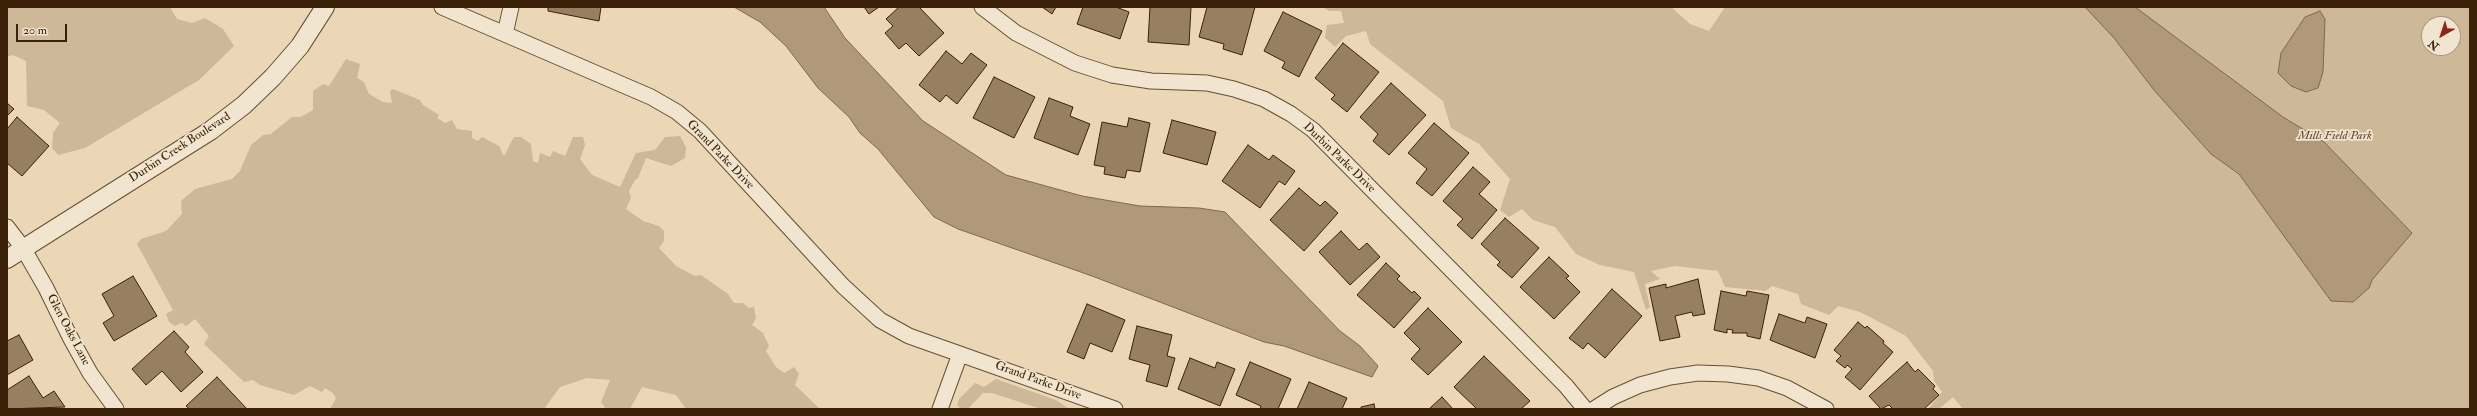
<!DOCTYPE html>
<html>
<head>
<meta charset="utf-8">
<style>
	body { margin:0 }
	#map { position:relative; width:2477px; height:416px; overflow:hidden; background:#ebd7b5; font-family:"IM FELL Double Pica",serif }
	canvas { display:block }
	.frame { position:absolute; inset:0; border:8px solid #3a2107; pointer-events:none }
	.north { position:absolute; left:2421px; top:16px; width:40px; height:40px; box-sizing:border-box; background:#f2e5cf; border:1px solid #a8977f; border-radius:50%; rotate:219deg; font-size:11px; font-weight:700; line-height:16px; text-align:center; color:#3a2107 }
	.north::after { content:''; display:block; margin:auto; width:14px; height:18px; background:#8f2418; clip-path:polygon(50% 0,100% 100%,50% 72%,0 100%) }
	.scale { position:absolute; left:16px; top:24px; width:51px; height:18px; box-sizing:border-box; border:2px solid #3a2107; border-top:0; padding-left:5px; font-size:12px; line-height:14px; white-space:nowrap; color:#3a2107; -webkit-text-stroke:3px #f2e5cf; paint-order:stroke }
</style>
</head>
<body>
<div id="map">
<canvas width="2477" height="416"></canvas>
<div class="frame"></div>
<div class="north">N</div>
<div class="scale">20 m</div>
</div>
<script>
const g = document.querySelector('canvas').getContext('2d');
g.lineJoin = 'round';
function fillPath(path, color) {
  g.fillStyle = color;
  g.fill(path, 'evenodd');
}
function shape(rows) {
  const path = new Path2D();
  for (const r of rows) {
    path.moveTo(r[0], r[1]);
    for (let i = 2; i < r.length; i += 2) path.lineTo(r[i], r[i + 1]);
  }
  return path;
}
function stroke(path, color, width, dash) {
  g.strokeStyle = color;
  g.lineWidth = width;
  g.lineCap = dash ? 'butt' : 'round';
  g.setLineDash(dash || []);
  g.stroke(path);
}
function drawText(font, color, halo, rows, align = 'center') {
  g.font = font + ' "IM FELL Double Pica",serif';
  g.lineWidth = 3.5;
  g.setLineDash([]);
  g.textBaseline = 'middle';
  g.strokeStyle = halo;
  g.fillStyle = color;
  for (const [text, x, y, turn = 0] of rows) {
    g.save();
    g.translate(x, y);
    g.rotate((+turn || 0) * Math.PI / 180);
    g.textAlign = isNaN(turn) ? turn : align;
    if (halo) g.strokeText(text, 0, 0);
    g.fillText(text, 0, 0);
    g.restore();
  }
}
fillPath(shape([
	[7,7,170,7,177,19,192,23,205,18,223,29,234,46,199,80,85,148,58,155,52,148,53,133,60,123,44,110,27,106,26,61,13,55,7,57],
	[1323,7,1671,7,1690,24,1709,31,1725,7,2470,7,2470,409,1963,409,1953,397,1939,409,1928,409,1942,392,1934,381,1933,371,1906,336,1860,312,1838,306,1829,315,1801,304,1798,294,1772,286,1766,291,1725,287,1718,271,1675,266,1651,271,1660,279,1645,284,1650,307,1646,310,1634,272,1600,265,1576,254,1555,227,1533,220,1522,209,1509,217,1500,210,1510,179,1479,144,1451,128,1443,101,1370,44,1366,31,1346,36,1335,47,1325,38,1327,25,1344,23,1341,11,1329,11],
	[2429,24,2453,24,2453,48,2429,48],
	[346,59,360,64,357,78,364,82,369,94,383,102,392,103,390,91,393,89,420,100,423,105,439,115,437,118,445,123,452,120,457,129,472,131,472,138,478,141,482,137,499,146,504,156,514,137,521,137,531,144,533,161,538,163,540,153,550,157,553,151,565,156,573,137,583,137,585,145,580,159,592,175,620,187,636,153,655,150,665,137,680,136,686,147,685,158,671,166,646,158,638,178,635,180,629,191,631,198,626,209,643,221,659,226,664,231,664,241,659,248,676,266,695,276,701,275,728,294,734,303,743,303,749,308,754,307,756,318,752,325,763,333,769,346,766,351,776,367,784,373,794,367,799,374,795,385,820,409,686,409,676,395,642,387,630,409,606,409,601,402,610,380,587,378,560,387,544,409,330,409,336,398,333,393,325,388,322,392,310,386,294,395,260,385,253,380,244,382,204,344,209,336,195,319,186,326,182,323,175,326,169,322,166,314,173,310,137,244,141,239,166,231,182,214,181,201,195,189,232,179,240,171,251,145,263,135,271,134,292,117,301,117,313,110,313,91,323,84,329,86],
	[996,379,1056,400,1069,409,1041,409,992,393,983,393,968,409,961,409,957,405,959,399,975,383,984,387]
]), '#cdb897');
const water = shape([
	[734,7,824,7,845,38,923,121,1006,175,1082,196,1140,206,1199,208,1225,212,1340,331,1360,346,1378,366,1372,377,1284,346,1264,342,1092,276,958,229,934,217,878,149,860,133,849,117,818,88,786,46,760,22,734,7],
	[2085,7,2135,7,2283,117,2324,142,2412,233,2372,280,2369,288,2353,302,2331,301,2239,174,2211,154,2154,90,2114,38,2085,7],
	[2320,11,2325,19,2323,72,2318,88,2306,92,2291,86,2278,73,2281,53,2305,17,2320,11]
]);
fillPath(water, '#af997a');
stroke(water, '#80694c', 1);
const building = shape([
	[548,7,601,7,599,21,548,11,548,7],
	[864,7,879,7,869,14,864,7],
	[899,7,919,7,944,33,919,56,906,43,899,49,885,33,893,26,886,19,899,7],
	[1042,7,1056,7,1052,14,1042,7],
	[1083,7,1116,7,1129,12,1120,39,1077,24,1083,7],
	[1150,7,1191,7,1189,45,1148,42,1150,7],
	[1207,7,1255,7,1242,55,1223,49,1224,44,1199,37,1207,7],
	[1283,12,1322,31,1299,77,1282,68,1285,62,1264,51,1283,12],
	[1343,43,1379,72,1347,112,1331,99,1335,95,1315,78,1343,43],
	[946,51,962,64,971,53,987,65,957,104,946,95,940,102,919,85,946,51],
	[994,77,1035,97,1014,138,973,118,994,77],
	[1391,83,1426,115,1389,155,1373,141,1378,134,1360,117,1391,83],
	[1049,98,1073,107,1070,116,1090,124,1078,155,1034,138,1049,98],
	[7,103,14,109,7,116,7,103],
	[17,117,49,146,22,176,7,163,7,129,17,117],
	[1129,118,1150,123,1140,172,1127,170,1125,178,1104,174,1105,167,1094,165,1102,122,1127,127,1129,118],
	[1172,120,1216,132,1207,165,1163,153,1172,120],
	[1434,123,1469,153,1432,196,1416,183,1427,169,1408,153,1434,123],
	[1248,145,1269,160,1273,155,1295,171,1285,185,1279,181,1260,208,1222,181,1248,145],
	[1473,167,1490,182,1479,194,1497,210,1472,239,1457,225,1463,219,1443,201,1473,167],
	[1299,188,1320,206,1325,201,1338,213,1304,251,1270,220,1299,188],
	[1505,218,1539,248,1512,278,1497,265,1500,262,1481,244,1505,218],
	[1341,231,1359,250,1367,243,1380,257,1350,285,1319,252,1341,231],
	[1549,257,1569,276,1566,278,1580,292,1554,319,1520,287,1549,257],
	[1386,263,1400,276,1397,279,1412,293,1414,291,1421,298,1394,328,1357,295,1386,263],
	[133,276,157,316,114,341,103,323,114,316,102,294,133,276],
	[1698,279,1705,314,1693,316,1692,312,1675,316,1680,337,1660,341,1649,288,1666,284,1666,288,1698,279],
	[1612,289,1642,316,1605,358,1588,343,1583,349,1569,338,1612,289],
	[1721,291,1746,296,1747,291,1769,295,1760,339,1747,336,1747,333,1732,333,1733,330,1727,329,1727,333,1714,330,1721,291],
	[1087,304,1125,320,1112,352,1090,343,1084,359,1067,352,1087,304],
	[1428,308,1462,342,1428,375,1411,359,1420,349,1404,333,1428,308],
	[1779,314,1805,323,1807,317,1827,324,1815,358,1770,340,1779,314],
	[1858,322,1865,328,1867,326,1884,341,1883,343,1893,352,1860,390,1845,377,1852,369,1847,365,1845,368,1836,361,1841,356,1834,350,1858,322],
	[1137,326,1172,335,1167,356,1175,358,1167,387,1146,381,1150,365,1129,359,1137,326],
	[174,331,189,347,185,352,203,372,181,392,162,371,146,385,132,369,174,331],
	[19,335,33,360,7,375,7,341,19,335],
	[1484,356,1530,401,1521,409,1477,409,1454,387,1484,356],
	[1190,358,1215,368,1217,362,1235,369,1220,406,1178,389,1190,358],
	[1250,362,1291,379,1278,409,1260,409,1261,406,1236,395,1250,362],
	[1907,362,1915,372,1918,369,1935,386,1933,389,1939,395,1924,409,1893,409,1889,405,1881,409,1869,396,1907,362],
	[29,376,43,398,54,391,65,407,7,409,7,390,29,376],
	[217,377,247,409,190,409,186,406,217,377],
	[1309,382,1347,398,1342,409,1297,409,1309,382],
	[1442,397,1453,409,1429,409,1442,397],
	[1374,404,1375,409,1361,409,1361,407,1374,404]
]);
fillPath(building, '#968061');
stroke(building, '#3a2107', 1);
const minor = shape([
	[442,7,651,97,677,112,700,131,843,286,880,320,909,336,1115,409],
	[982,7,1016,33,1075,63,1112,75,1151,81,1207,83,1234,89,1264,99,1291,114,1313,130,1566,386,1585,409],
	[505,34,511,7],
	[7,227,23,248,46,288,70,337,90,373,116,409],
	[940,409,960,354],
	[1594,409,1613,397,1640,385,1670,377,1698,373,1728,374,1758,378,1787,388,1826,409]
]);
const tertiary = shape([
	[7,259,210,131,244,105,273,77,300,46,325,7]
]);
stroke(minor, '#664e32', 17);
stroke(tertiary, '#664e32', 20);
stroke(minor, '#f2e5cf', 15);
stroke(tertiary, '#f2e5cf', 18);
drawText('italic 12px', '#5f472b', '#f2e5cf', [
	["Mills Field Park",2335,136]
]);
drawText('12px', '#3a2107', '#f2e5cf', [
	["Durbin Creek Boulevard",180,148,-33],
	["Grand Parke Drive",720,155,46],
	["Durbin Parke Drive",1339,158,44],
	["Glen Oaks Lane",68,330,62],
	["Grand Parke Drive",1038,381,20]
]);
</script>
</body>
</html>
